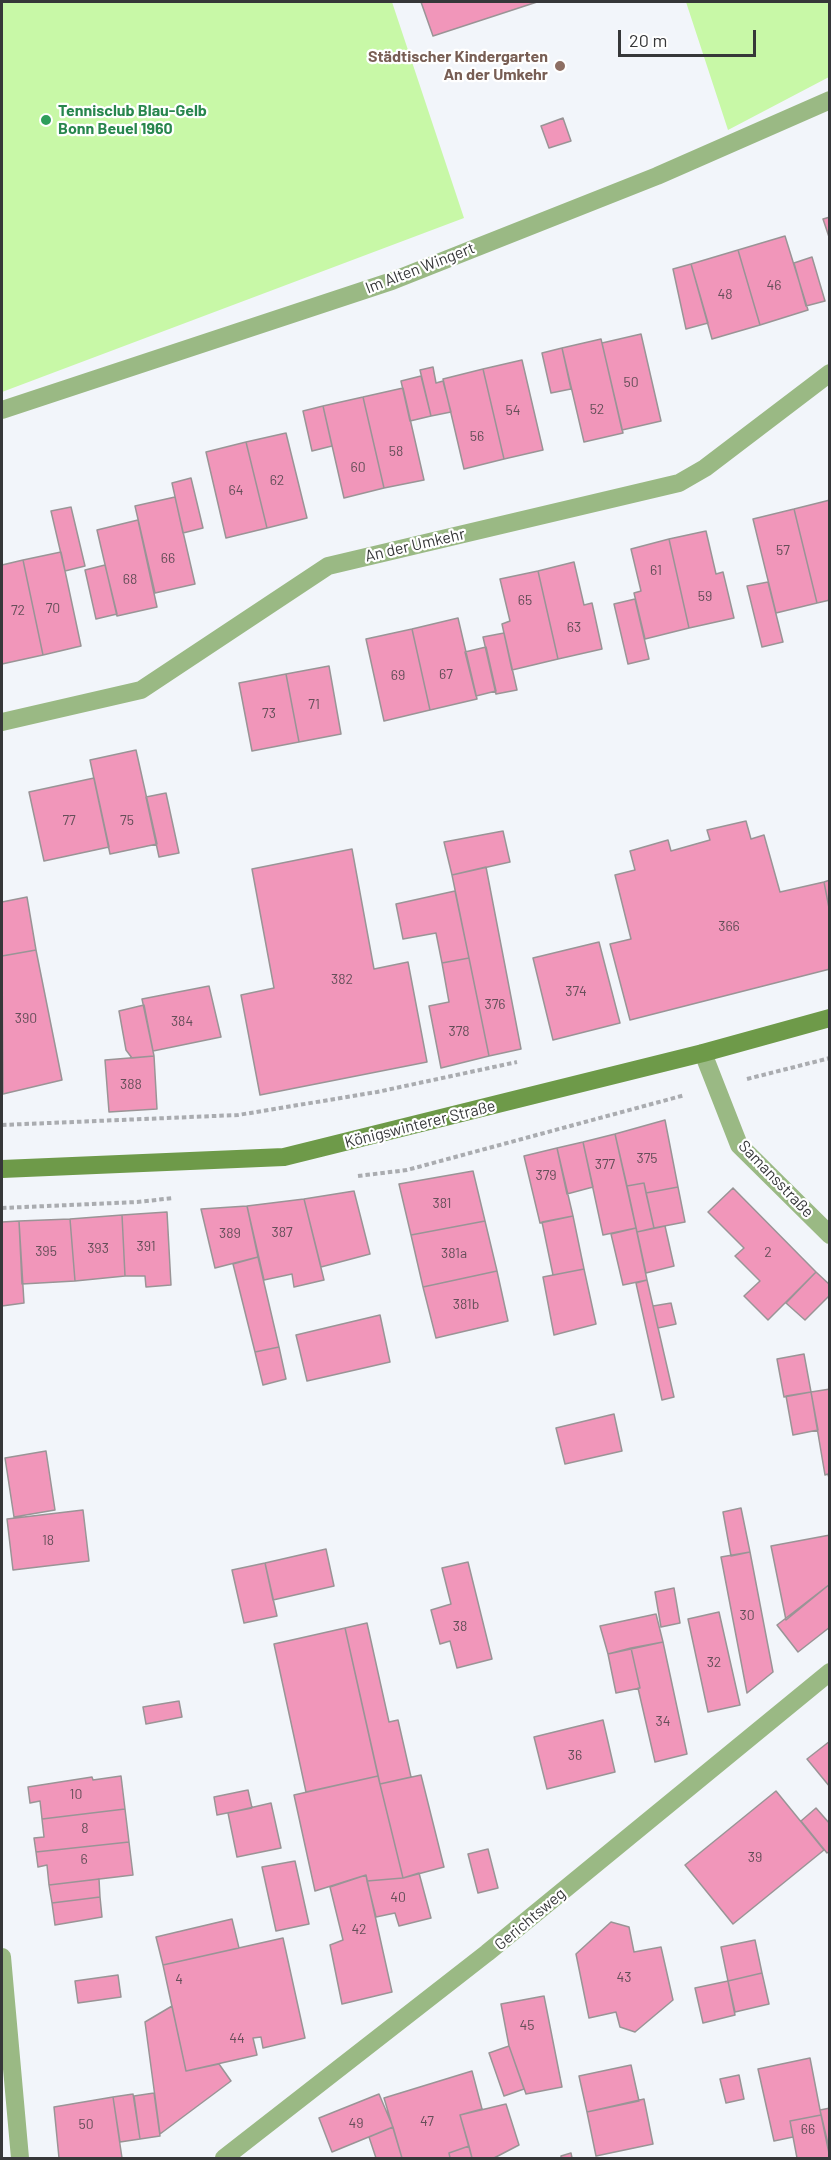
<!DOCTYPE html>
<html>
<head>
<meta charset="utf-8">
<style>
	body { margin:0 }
	#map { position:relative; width:831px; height:2160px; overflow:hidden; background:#f2f5fa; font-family:Barlow,sans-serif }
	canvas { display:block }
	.frame { position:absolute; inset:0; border:3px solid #363739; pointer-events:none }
	.scale { position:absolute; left:618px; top:30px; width:138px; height:27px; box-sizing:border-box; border:3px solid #363739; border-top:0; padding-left:8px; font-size:18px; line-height:21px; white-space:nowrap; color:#363739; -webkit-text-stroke:4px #fff; paint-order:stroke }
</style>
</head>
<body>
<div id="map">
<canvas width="831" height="2160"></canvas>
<div class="frame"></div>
<div class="scale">20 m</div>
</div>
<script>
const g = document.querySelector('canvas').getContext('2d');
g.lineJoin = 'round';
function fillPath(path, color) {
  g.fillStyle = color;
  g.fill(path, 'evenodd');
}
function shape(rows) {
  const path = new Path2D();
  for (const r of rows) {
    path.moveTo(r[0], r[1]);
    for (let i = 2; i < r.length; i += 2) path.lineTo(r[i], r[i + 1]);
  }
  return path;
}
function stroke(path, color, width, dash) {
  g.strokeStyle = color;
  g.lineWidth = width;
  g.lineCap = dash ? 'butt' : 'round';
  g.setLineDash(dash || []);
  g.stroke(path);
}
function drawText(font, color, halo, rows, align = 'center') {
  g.font = font + ' Barlow,sans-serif';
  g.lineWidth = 4.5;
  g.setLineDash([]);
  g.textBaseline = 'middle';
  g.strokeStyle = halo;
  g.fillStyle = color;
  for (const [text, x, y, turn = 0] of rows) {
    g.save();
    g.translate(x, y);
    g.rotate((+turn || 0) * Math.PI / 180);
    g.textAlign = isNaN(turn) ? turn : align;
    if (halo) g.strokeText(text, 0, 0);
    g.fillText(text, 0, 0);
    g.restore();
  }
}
fillPath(shape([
	[2,2,392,2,464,218,2,392],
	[686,2,829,2,829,77,728,130]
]), '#c8f8a7');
const building = shape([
	[421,2,537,2,433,36,421,2],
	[563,118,571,141,549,148,541,126,563,118],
	[830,217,830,240,823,219,830,217],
	[785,236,808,310,760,325,738,250,785,236],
	[738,250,760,325,712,339,691,264,738,250],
	[812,257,825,301,806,306,794,263,812,257],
	[691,264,708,323,686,329,673,269,691,264],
	[641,334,661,421,622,430,602,343,641,334],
	[601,339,623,433,584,442,562,348,601,339],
	[562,348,571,389,551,393,542,353,562,348],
	[522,360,543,450,504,459,483,369,522,360],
	[433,367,436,383,443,381,451,412,431,416,420,370,433,367],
	[483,369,504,459,464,469,443,379,483,369],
	[421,376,431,416,410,421,401,381,421,376],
	[403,388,424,480,384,488,363,397,403,388],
	[363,397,384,488,344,498,323,406,363,397],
	[323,406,332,446,312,451,303,411,323,406],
	[286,433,307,518,267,528,246,442,286,433],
	[246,442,267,528,226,538,206,452,246,442],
	[191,478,203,528,183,533,172,483,191,478],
	[175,497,195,584,155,593,135,506,175,497],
	[830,500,830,600,817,603,794,509,830,500],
	[71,507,85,566,65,571,51,511,71,507],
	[794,509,817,603,776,613,753,519,794,509],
	[138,520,157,607,117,616,97,530,138,520],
	[706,531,716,574,723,572,734,618,689,628,669,539,706,531],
	[669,539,689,628,645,639,634,593,641,591,631,549,669,539],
	[61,552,81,646,43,655,23,560,61,552],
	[23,560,43,655,2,664,2,565,23,560],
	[574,562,584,605,592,603,602,649,558,659,538,571,574,562],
	[105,565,117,614,96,619,85,570,105,565],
	[538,571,558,659,512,670,502,624,510,621,500,579,538,571],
	[768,582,783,642,762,647,747,586,768,582],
	[635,599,649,659,628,664,614,604,635,599],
	[458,618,477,699,430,710,412,629,458,618],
	[412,629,430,710,384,721,366,639,412,629],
	[504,633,517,690,496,694,483,637,504,633],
	[486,647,496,691,476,696,465,652,486,647],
	[329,666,341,734,299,742,286,674,329,666],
	[286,674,299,742,252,751,239,683,286,674],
	[136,750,157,844,110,854,90,760,136,750],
	[94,778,109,847,44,861,29,792,94,778],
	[166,793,179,853,159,857,146,797,166,793],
	[746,821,751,839,764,835,780,892,824,882,830,913,830,969,630,1020,610,944,631,939,615,875,635,870,630,851,668,840,671,851,710,840,707,830,746,821],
	[503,831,510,862,452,875,444,842,503,831],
	[352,849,374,969,408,962,427,1062,260,1095,241,995,274,988,252,869,352,849],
	[486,867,521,1049,489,1056,452,875,486,867],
	[830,880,830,913,824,882,830,880],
	[455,891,469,958,442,963,436,933,403,939,396,904,455,891],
	[27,897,36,950,2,956,2,902,27,897],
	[599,942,620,1023,553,1040,533,958,599,942],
	[36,950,62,1080,3,1094,2,956,36,950],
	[469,958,489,1056,441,1068,429,1006,449,1002,442,963,469,958],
	[209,986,221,1037,153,1051,142,999,209,986],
	[144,1005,154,1056,132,1058,126,1050,119,1011,144,1005],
	[154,1056,157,1109,109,1112,105,1060,154,1056],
	[665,1120,678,1187,646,1193,644,1183,627,1186,615,1134,665,1120],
	[615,1134,636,1228,603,1235,583,1142,615,1134],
	[583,1142,593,1187,567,1194,557,1148,583,1142],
	[557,1148,573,1216,540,1223,524,1156,557,1148],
	[473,1171,485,1221,411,1235,399,1184,473,1171],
	[644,1183,654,1228,637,1232,627,1186,644,1183],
	[678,1187,685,1222,654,1228,646,1193,678,1187],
	[733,1188,816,1272,768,1320,744,1296,760,1281,735,1256,744,1248,708,1212,733,1188],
	[354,1191,370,1254,321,1267,304,1199,354,1191],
	[304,1199,324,1280,294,1287,292,1274,264,1280,247,1206,304,1199],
	[247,1206,258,1257,215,1268,201,1209,247,1206],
	[167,1212,171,1285,146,1287,145,1276,125,1276,122,1215,167,1212],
	[122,1215,125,1276,75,1281,70,1219,122,1215],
	[573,1216,584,1269,553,1275,542,1222,573,1216],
	[70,1219,75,1281,22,1284,19,1221,70,1219],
	[19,1221,24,1303,2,1306,2,1222,19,1221],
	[485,1221,497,1271,423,1287,411,1235,485,1221],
	[665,1226,674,1266,646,1273,637,1232,665,1226],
	[636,1228,647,1280,623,1285,611,1234,636,1228],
	[258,1257,279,1347,255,1352,233,1264,258,1257],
	[584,1269,596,1324,554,1335,543,1277,584,1269],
	[497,1271,508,1321,436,1338,423,1287,497,1271],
	[816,1272,830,1285,830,1295,805,1320,786,1303,816,1272],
	[647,1280,674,1397,662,1400,636,1283,647,1280],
	[671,1303,676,1324,658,1328,653,1306,671,1303],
	[380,1315,390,1362,307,1381,296,1335,380,1315],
	[279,1347,286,1379,263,1385,255,1352,279,1347],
	[804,1354,811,1392,784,1397,777,1359,804,1354],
	[830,1389,830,1482,828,1474,825,1475,811,1392,830,1389],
	[811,1392,818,1430,793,1435,786,1396,811,1392],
	[614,1414,622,1451,565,1464,556,1428,614,1414],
	[46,1451,55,1510,14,1517,5,1458,46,1451],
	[741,1508,750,1552,731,1556,723,1512,741,1508],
	[83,1510,89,1561,13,1570,7,1519,83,1510],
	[830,1535,830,1584,786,1620,771,1546,830,1535],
	[326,1549,334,1586,273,1600,265,1563,326,1549],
	[750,1552,773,1672,747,1693,721,1557,750,1552],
	[468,1562,492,1659,457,1668,450,1641,440,1644,431,1610,451,1604,442,1568,468,1562],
	[265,1563,277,1616,244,1623,232,1570,265,1563],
	[830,1584,830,1627,798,1652,777,1625,830,1584],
	[674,1588,680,1623,661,1627,655,1592,674,1588],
	[719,1612,740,1705,708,1712,688,1619,719,1612],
	[656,1614,663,1642,608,1654,600,1626,656,1614],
	[367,1623,389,1722,398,1720,411,1777,380,1784,345,1628,367,1623],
	[345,1628,378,1776,306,1792,274,1644,345,1628],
	[663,1642,687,1754,655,1762,638,1688,640,1688,631,1648,663,1642],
	[631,1648,640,1688,616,1693,608,1654,631,1648],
	[179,1701,182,1717,146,1724,143,1707,179,1701],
	[603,1720,615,1772,547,1789,534,1737,603,1720],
	[830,1741,830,1787,807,1759,830,1741],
	[421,1775,444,1867,403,1878,380,1784,421,1775],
	[121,1776,125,1809,42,1819,40,1801,30,1803,28,1787,92,1777,93,1780,121,1776],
	[378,1776,403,1878,367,1881,366,1875,315,1891,294,1795,378,1776],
	[248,1790,252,1808,217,1815,214,1797,248,1790],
	[776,1791,824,1850,733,1924,685,1865,776,1791],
	[271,1803,281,1848,237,1857,228,1813,271,1803],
	[816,1808,830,1824,830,1851,827,1853,801,1821,816,1808],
	[125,1809,129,1842,36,1852,34,1838,44,1837,42,1819,125,1809],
	[129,1842,133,1875,49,1885,47,1865,38,1867,36,1852,129,1842],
	[488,1849,498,1888,478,1893,468,1854,488,1849],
	[295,1861,309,1924,276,1931,262,1867,295,1861],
	[419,1873,431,1918,399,1926,395,1913,376,1917,367,1881,403,1878,419,1873],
	[366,1875,392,1992,342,2004,330,1945,343,1940,330,1887,366,1875],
	[99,1879,100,1897,52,1903,49,1885,99,1879],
	[100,1897,102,1917,55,1925,52,1903,100,1897],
	[232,1919,239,1948,163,1965,156,1937,232,1919],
	[611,1922,629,1927,634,1952,661,1947,673,2000,635,2032,620,2027,616,2012,589,2018,576,1954,611,1922],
	[283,1938,305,2038,263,2048,261,2037,253,2038,257,2055,186,2071,163,1965,283,1938],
	[755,1940,762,1973,728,1981,721,1947,755,1940],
	[762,1973,769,2004,735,2012,728,1981,762,1973],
	[118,1975,121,1997,78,2003,75,1981,118,1975],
	[728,1981,735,2015,703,2023,695,1988,728,1981],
	[544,1996,562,2087,526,2094,509,2046,501,2004,544,1996],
	[172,2006,186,2071,219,2064,231,2081,160,2134,145,2022,172,2006],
	[509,2046,524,2089,504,2096,489,2053,509,2046],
	[810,2058,821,2115,790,2121,793,2137,774,2141,758,2069,810,2058],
	[631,2065,639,2101,587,2112,579,2076,631,2065],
	[472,2071,482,2109,460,2115,469,2146,449,2153,450,2158,402,2158,384,2098,472,2071],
	[739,2075,744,2099,726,2103,720,2079,739,2075],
	[154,2093,160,2136,140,2139,134,2096,154,2093],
	[133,2094,140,2139,120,2142,113,2097,133,2094],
	[379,2094,393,2127,332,2152,319,2118,379,2094],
	[113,2097,122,2158,59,2158,54,2107,113,2097],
	[644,2099,653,2144,596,2156,587,2112,644,2099],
	[506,2104,519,2145,494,2158,472,2158,460,2115,506,2104],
	[830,2108,830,2143,828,2144,820,2110,830,2108],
	[821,2115,830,2158,797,2158,790,2121,821,2115],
	[393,2127,402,2158,376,2158,369,2137,393,2127],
	[469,2146,472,2158,450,2158,449,2153,469,2146],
	[571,2153,572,2158,561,2158,561,2156,571,2153]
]);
fillPath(building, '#f196ba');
stroke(building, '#9a9496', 1.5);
stroke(shape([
	[747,1079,830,1058],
	[2,1125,238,1115,377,1092,517,1062],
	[358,1176,407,1170,685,1095],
	[2,1208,137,1202,174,1198]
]), '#aaacb0', 4, [4.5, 3]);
stroke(shape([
	[2,410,392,281,657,176,830,100]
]), '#9ab984', 18);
stroke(shape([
	[2,722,141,690,328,566,679,483,705,468,830,373],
	[703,1053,739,1145,830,1235],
	[2,1957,20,2158],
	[224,2158,487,1953,830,1672]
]), '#9ab984', 18);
stroke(shape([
	[2,1169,284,1157,703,1053,830,1018]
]), '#6e9a49', 18);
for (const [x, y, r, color] of [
	[560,66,6,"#8d6e63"],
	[46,120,6,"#2e9e5b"]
]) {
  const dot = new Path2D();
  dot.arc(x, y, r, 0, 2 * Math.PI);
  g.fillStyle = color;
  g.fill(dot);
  stroke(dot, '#fff', 2);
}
drawText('14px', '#654f59', null, [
	["46",774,285],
	["48",725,294],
	["50",631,382],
	["52",597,409],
	["54",513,410],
	["56",477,436],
	["58",396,451],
	["60",358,467],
	["62",277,480],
	["64",236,490],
	["57",783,550],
	["66",168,558],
	["61",656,570],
	["68",130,579],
	["59",705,596],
	["65",525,600],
	["70",53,608],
	["72",18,610],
	["63",574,627],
	["67",446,674],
	["69",398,675],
	["71",314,704],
	["73",269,713],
	["77",69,820],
	["75",127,820],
	["366",729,926],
	["382",342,979],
	["374",576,991],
	["376",495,1004],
	["390",26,1018],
	["384",182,1021],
	["378",459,1031],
	["388",131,1084],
	["375",647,1158],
	["377",605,1164],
	["379",546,1175],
	["381",442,1203],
	["387",282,1232],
	["389",230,1233],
	["391",146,1246],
	["393",98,1248],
	["395",46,1251],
	["2",768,1252],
	["381a",454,1253],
	["381b",466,1304],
	["18",48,1540],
	["30",747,1615],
	["38",460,1626],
	["32",714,1662],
	["34",663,1721],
	["36",575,1755],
	["10",76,1794],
	["8",85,1828],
	["39",755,1857],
	["6",84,1859],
	["40",398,1897],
	["42",359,1929],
	["43",624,1977],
	["4",179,1979],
	["45",527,2025],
	["44",237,2038],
	["47",427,2121],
	["49",356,2123],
	["50",86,2124],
	["66",808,2129]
]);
drawText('bold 16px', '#785e54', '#fff', [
	["Städtischer Kindergarten",548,57],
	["An der Umkehr",548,75]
], 'right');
drawText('bold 16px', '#27864d', '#fff', [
	["Tennisclub Blau-Gelb",58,111],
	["Bonn Beuel 1960",58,129]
], 'left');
drawText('16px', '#363739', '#fff', [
	["Im Alten Wingert",420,268,-21],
	["An der Umkehr",415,545,-13],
	["Königswinterer Straße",420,1124,-14],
	["Samansstraße",776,1179,46],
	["Gerichtsweg",530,1919,-40]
]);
</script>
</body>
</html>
